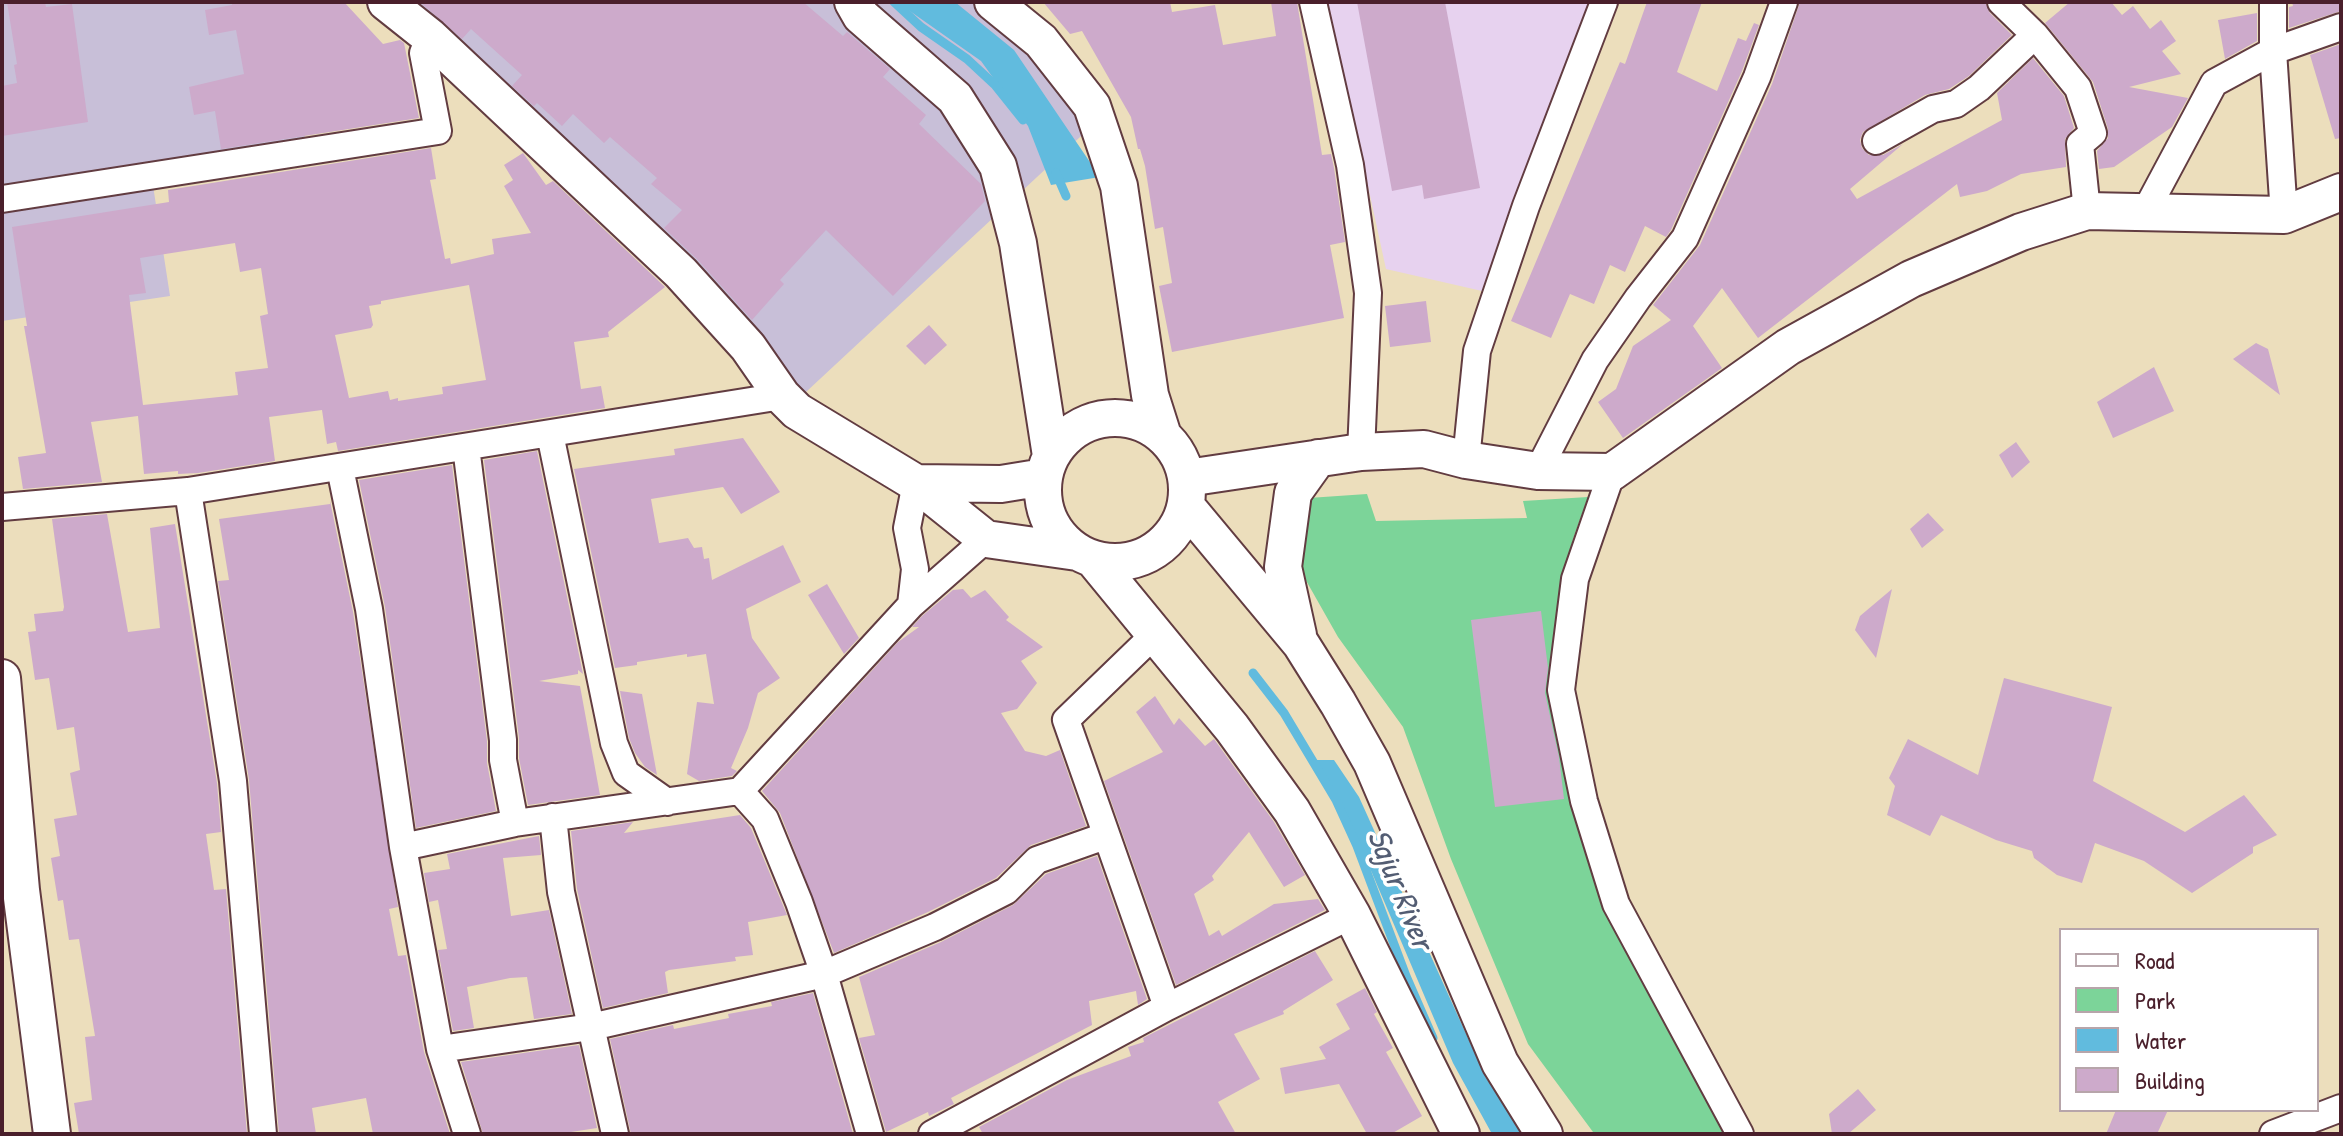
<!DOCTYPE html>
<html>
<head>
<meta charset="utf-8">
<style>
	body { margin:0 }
	#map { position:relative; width:2343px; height:1136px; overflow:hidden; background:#ecdebc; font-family:"Patrick Hand",sans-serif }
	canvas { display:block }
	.frame { position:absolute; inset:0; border:4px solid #4a1f2b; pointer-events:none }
	.legend { position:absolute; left:2059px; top:928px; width:260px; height:184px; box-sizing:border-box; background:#fff; border:2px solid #b7a5aa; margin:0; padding:10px 14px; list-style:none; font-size:24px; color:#4a1f2b }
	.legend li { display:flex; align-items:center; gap:16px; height:40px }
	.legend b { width:40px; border:2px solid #b7a5aa }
</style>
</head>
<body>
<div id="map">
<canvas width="2343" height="1136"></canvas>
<div class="frame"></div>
<ul class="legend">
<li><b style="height:10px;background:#fff"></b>Road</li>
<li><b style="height:22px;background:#7cd499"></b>Park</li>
<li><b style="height:22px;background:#61bbde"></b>Water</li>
<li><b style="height:22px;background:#cdaacb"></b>Building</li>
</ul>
</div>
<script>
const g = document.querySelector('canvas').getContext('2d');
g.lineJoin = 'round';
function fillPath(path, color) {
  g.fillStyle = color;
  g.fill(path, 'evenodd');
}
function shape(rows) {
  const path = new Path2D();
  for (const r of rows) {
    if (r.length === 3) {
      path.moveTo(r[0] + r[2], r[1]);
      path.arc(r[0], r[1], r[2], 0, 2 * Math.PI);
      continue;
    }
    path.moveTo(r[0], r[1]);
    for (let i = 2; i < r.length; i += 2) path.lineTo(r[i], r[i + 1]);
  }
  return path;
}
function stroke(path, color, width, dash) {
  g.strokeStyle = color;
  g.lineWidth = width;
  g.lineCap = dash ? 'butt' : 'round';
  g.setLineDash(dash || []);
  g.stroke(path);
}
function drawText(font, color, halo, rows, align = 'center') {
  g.font = font + ' "Patrick Hand",sans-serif';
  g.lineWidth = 7;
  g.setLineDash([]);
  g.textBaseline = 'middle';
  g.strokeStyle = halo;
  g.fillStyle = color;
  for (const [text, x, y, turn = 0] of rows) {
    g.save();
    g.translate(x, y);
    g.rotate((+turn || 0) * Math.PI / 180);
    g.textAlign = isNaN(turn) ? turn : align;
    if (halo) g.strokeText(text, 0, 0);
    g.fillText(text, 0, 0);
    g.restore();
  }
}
fillPath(shape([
	[1328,2,1596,2,1482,291,1386,269]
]), '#e7d2ef');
fillPath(shape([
	[2,2,304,2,290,44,305,138,150,166,170,296,2,321],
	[373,2,1009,2,1094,124,792,405]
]), '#c8bfd8');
fillPath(shape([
	[1367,494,1376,521,1527,518,1523,501,1588,497,1573,539,1560,589,1557,709,1575,798,1726,1134,1593,1132,1528,1044,1451,859,1403,727,1338,637,1295,561,1294,499]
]), '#7cd499');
fillPath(shape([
	[897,2,955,2,1014,50,1100,177,1051,185,1028,126,981,61],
	[1316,760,1334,760,1359,797,1486,1078,1525,1134,1492,1134,1453,1063,1372,873]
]), '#61bbde');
stroke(shape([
	[894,2,921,27,967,59,995,85,1023,120],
	[1056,173,1066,196],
	[1253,673,1284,713,1336,800,1357,846,1406,976,1433,1038]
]), '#61bbde', 9);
fillPath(shape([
	[7,2,45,2,46,7,72,4,88,122,2,136,2,86,17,83,14,65,17,64],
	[232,2,344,2,383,44,400,40,404,43,419,118,221,149,215,111,194,115,189,87,244,74,236,30,209,35,205,10,232,5],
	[420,2,803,2,843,36,847,32,890,69,883,77,926,115,919,124,981,184,985,201,893,296,826,230,780,280,784,284,752,320,697,259,664,228,682,210,651,184,657,178,610,137,604,143,573,114,562,126,537,103,534,106,512,86,522,75,471,29,462,39],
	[1043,2,1076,2,1079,4,1170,2,1172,12,1215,5,1223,45,1276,36,1271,2,1297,2,1322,155,1331,154,1334,168,1345,242,1330,245,1344,318,1172,352,1159,286,1172,283,1163,227,1155,229,1145,166,1140,149,1138,149,1131,117,1082,31,1070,34],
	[1357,2,1445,2,1480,188,1424,199,1422,185,1392,191],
	[1647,2,1702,2,1677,72,1717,91,1738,38,1746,41,1754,23,1759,25,1742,71,1671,230,1666,237,1645,226,1625,272,1610,265,1594,304,1570,294,1551,338,1511,321,1620,62,1625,64],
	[1800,2,1985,2,1990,13,2012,35,1969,76,1949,89,1925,95,1863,132,1860,140,1862,148,1869,155,1883,155,1903,144,1850,189,1857,199,2002,120,1997,93,2033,58,2064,96,2074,128,2065,139,2066,167,2021,174,1987,191,1960,197,1957,184,1758,338,1722,288,1693,326,1722,368,1623,438,1598,402,1616,389,1633,346,1671,320,1653,305,1700,245,1772,84],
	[2070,2,2111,2,2122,15,2133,6,2150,29,2161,20,2176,41,2162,51,2181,74,2129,87,2188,98,2172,127,2114,167,2099,169,2097,151,2108,138,2108,129,2093,82,2045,23],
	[2292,2,2341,2,2341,11,2289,28,2289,7,2293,6],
	[2257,13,2257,41,2225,59,2218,20],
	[2341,44,2341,138,2335,139,2310,55],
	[431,148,436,179,430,180,445,259,450,258,451,264,494,254,492,239,531,233,504,186,513,180,504,165,523,153,546,185,553,181,665,287,608,332,609,337,574,342,581,389,601,386,605,408,338,451,336,442,327,444,322,410,269,417,275,461,198,473,178,474,178,471,144,474,138,416,91,422,102,482,23,489,18,457,46,453,24,326,27,326,12,227,169,202,168,190],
	[235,243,240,272,261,268,268,314,260,316,268,368,235,372,238,395,143,405,129,295,146,293,140,258],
	[469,285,486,380,442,387,443,394,398,401,398,398,390,400,388,391,349,398,335,335,371,328,373,325,369,306,381,304,381,301],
	[1426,301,1431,342,1390,347,1385,306],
	[929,325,947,345,925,365,906,346],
	[2256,343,2268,349,2280,395,2233,359],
	[2154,367,2174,411,2113,438,2097,402],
	[743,438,780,492,741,514,723,487,651,499,659,543,688,538,694,548,702,547,704,559,709,558,712,580,783,545,801,582,746,609,752,638,780,678,758,693,748,728,731,768,737,771,732,776,699,781,687,774,697,702,714,704,706,654,687,657,687,654,637,662,637,665,615,668,574,469,675,455,674,449],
	[2016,442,2030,462,2012,478,1999,455],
	[537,451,583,674,578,670,578,674,539,681,580,686,600,795,528,805,519,758,519,738,484,460],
	[452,465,487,741,487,763,496,811,416,828,385,607,359,480],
	[330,501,353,612,398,907,389,909,398,956,406,955,424,1052,450,1134,373,1134,366,1098,312,1108,316,1134,279,1134,249,780,218,581,229,580,219,519,330,504],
	[1928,513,1944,530,1922,548,1910,529],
	[107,514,128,632,160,628,150,528,175,524,217,783,221,832,206,834,214,890,226,889,247,1134,79,1134,74,1103,92,1100,85,1037,95,1036,79,939,69,940,63,900,58,901,51,858,60,856,54,819,77,815,70,773,80,770,74,727,57,730,49,678,35,680,28,632,36,631,34,614,63,611,64,607,52,519],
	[827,584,859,638,844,654,808,595],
	[963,589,971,598,985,590,1009,617,1006,620,1043,647,1021,661,1037,683,1017,709,1001,713,1025,751,1046,756,1060,750,1086,826,1031,845,996,878,928,912,834,953,780,813,762,791,898,642,919,627,912,627,922,616,953,590],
	[1892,589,1876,658,1855,630,1860,616],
	[1541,611,1548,668,1545,693,1559,757,1564,799,1495,807,1471,620],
	[2004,678,2112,707,2093,781,2185,832,2244,795,2277,835,2253,847,2253,853,2192,893,2144,861,2095,843,2082,883,2057,875,2034,858,2032,851,1996,840,1941,815,1930,836,1887,815,1895,786,1889,778,1908,739,1978,775],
	[620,691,642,694,657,775,645,767,635,753,629,738],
	[1155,696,1174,725,1179,718,1205,746,1214,739,1274,822,1305,875,1284,887,1249,832,1212,876,1214,880,1194,894,1209,936,1219,930,1222,936,1274,904,1318,899,1325,910,1176,985,1104,781,1163,752,1136,712],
	[740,815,751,828,787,915,748,922,753,955,735,957,736,961,669,970,665,972,668,993,603,1008,577,889,571,831,633,822,624,833],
	[539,836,541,855,503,858,511,916,549,910,572,1014,534,1019,527,977,510,978,467,987,474,1028,453,1031,438,950,447,949,438,900,429,902,424,873,450,869,447,854],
	[1097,856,1147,999,1138,1005,1136,991,1089,1001,1092,1025,951,1098,954,1104,929,1116,928,1112,886,1132,859,1038,875,1035,859,977,941,942,1013,905,1046,874],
	[1315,951,1333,980,1283,1011,1284,1014,1234,1034,1260,1079,1218,1102,1236,1134,983,1134,979,1127,1067,1080,1131,1056,1128,1047,1144,1042,1143,1038],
	[1365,988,1377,1012,1374,1014,1393,1048,1386,1052,1422,1116,1391,1134,1367,1134,1339,1084,1285,1094,1280,1068,1326,1059,1319,1047,1350,1029,1336,1004],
	[813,993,853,1134,631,1134,610,1039,673,1025,674,1029,729,1018,728,1014,772,1006,771,1002],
	[579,1045,597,1128,558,1134,483,1134,461,1062],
	[1858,1089,1876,1110,1848,1134,1832,1134,1829,1114],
	[2116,1110,2168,1110,2157,1134,2106,1134]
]), '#cdaacb');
const street = shape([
	[1313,2,1350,165,1368,293,1361,452],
	[2001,2,2035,35,2078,88,2093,133,2080,144,2087,211],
	[2273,2,2273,51,2284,215],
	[1876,141,1933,109,1956,104,1979,88,2035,35],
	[2,199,438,131,423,53,430,37],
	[2144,214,2214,83,2273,51,2341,27],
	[550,434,614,743,626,773,667,802],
	[466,447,503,740,503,760,515,823],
	[1466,460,1477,351,1526,206,1604,2],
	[340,468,369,609,403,847,440,1049,467,1134],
	[1538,471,1595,360,1638,298,1685,238,1757,77,1784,2],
	[1612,472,1575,579,1561,690,1584,801,1616,904,1740,1134],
	[188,491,233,781,263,1134],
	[2,507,188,491,782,396],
	[911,605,986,539],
	[1156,633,1066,720,1167,1007],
	[740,791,765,819,799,902,824,974,870,1134],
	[553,817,561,892,615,1134],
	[403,847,515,823,740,791,911,605,915,569,907,528,916,483],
	[440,1049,591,1027,824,974,935,927,1006,891,1037,860,1105,836],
	[932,1134,1167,1007,1352,915],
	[2273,1134,2341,1108]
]);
const secondary = shape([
	[386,2,430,37,681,273,748,347,782,396,797,411,916,483,986,539,1077,552],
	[853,2,861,16,955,98,998,166,1018,243,1051,456],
	[993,2,1041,41,1092,106,1119,186,1150,395,1163,436],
	[1115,490,72],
	[1187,478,1361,452,1424,449,1466,460,1538,471,1612,472,1788,347,1911,279,2021,232,2087,211,2284,215,2341,192],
	[916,483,1001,484,1044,477],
	[1186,506,1301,644,1338,703,1372,763,1500,1063,1544,1134],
	[1094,560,1232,728,1292,811,1352,915,1461,1134],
	[1298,635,1283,567,1293,493,1318,458],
	[2,678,21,890,52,1134]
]);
stroke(street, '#623c41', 30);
stroke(secondary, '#623c41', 40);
stroke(street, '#fff', 26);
stroke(secondary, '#fff', 36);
drawText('italic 32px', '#535d73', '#fff', [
	["Sajur River",1399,890,68]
]);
</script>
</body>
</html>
